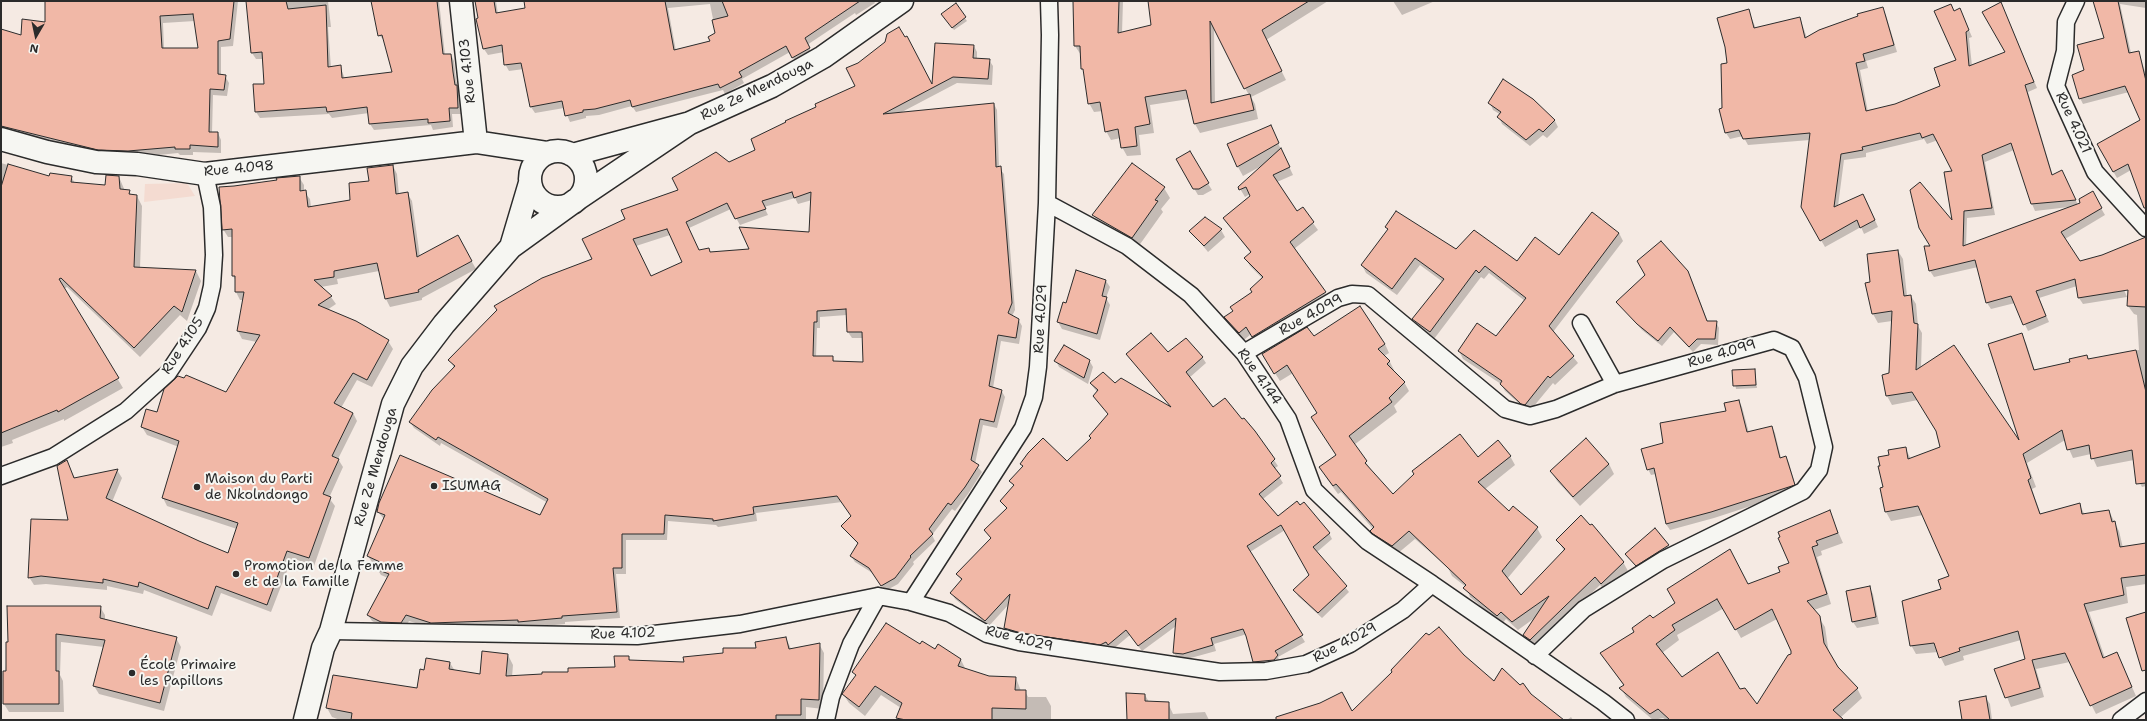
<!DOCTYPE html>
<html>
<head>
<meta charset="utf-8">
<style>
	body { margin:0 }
	#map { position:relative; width:2147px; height:721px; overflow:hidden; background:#f5eae3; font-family:"Shantell Sans",sans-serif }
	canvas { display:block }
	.frame { position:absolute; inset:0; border:2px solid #2b2b2b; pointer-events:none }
	.north { position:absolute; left:16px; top:16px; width:40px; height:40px; -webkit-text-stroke:3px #f6f6f2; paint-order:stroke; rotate:189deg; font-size:11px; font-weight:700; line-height:16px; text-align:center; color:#2b2b2b }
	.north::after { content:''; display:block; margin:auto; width:14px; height:18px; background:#2b2b2b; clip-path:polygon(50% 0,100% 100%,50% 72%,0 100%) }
</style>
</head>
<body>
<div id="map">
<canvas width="2147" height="721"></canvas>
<div class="frame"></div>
<div class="north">N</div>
</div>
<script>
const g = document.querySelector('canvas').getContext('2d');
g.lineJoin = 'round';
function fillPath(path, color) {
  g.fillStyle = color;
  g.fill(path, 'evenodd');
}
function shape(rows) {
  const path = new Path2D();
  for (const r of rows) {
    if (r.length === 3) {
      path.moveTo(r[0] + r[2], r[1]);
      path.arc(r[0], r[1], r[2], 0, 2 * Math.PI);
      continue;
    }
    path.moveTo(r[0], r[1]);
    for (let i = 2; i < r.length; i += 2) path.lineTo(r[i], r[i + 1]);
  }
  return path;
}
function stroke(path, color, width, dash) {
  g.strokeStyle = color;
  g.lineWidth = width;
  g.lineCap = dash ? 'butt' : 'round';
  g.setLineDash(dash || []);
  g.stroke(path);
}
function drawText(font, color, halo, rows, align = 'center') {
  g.font = font + ' "Shantell Sans",sans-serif';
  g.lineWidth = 4;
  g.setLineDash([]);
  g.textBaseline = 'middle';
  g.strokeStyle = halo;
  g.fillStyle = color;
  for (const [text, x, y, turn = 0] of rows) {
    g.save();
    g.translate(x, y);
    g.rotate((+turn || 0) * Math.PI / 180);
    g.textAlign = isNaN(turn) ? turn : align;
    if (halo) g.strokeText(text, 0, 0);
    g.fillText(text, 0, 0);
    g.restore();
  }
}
fillPath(shape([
	[187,183,195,196,144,202,145,184]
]), '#f4dbd1');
fillPath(shape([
	[46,1,238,1,233,46,221,47,221,76,225,76,229,83,227,96,213,95,212,133,218,133,221,140,221,153,193,152,193,155,180,155,178,153,139,157,102,156,1,130,1,30,22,37,46,23],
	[195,21,199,49,164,49,163,23],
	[247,1,328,1,331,27,328,27,331,68,340,66,345,79,393,73,385,41,379,35,372,1,439,1,445,55,451,55,454,61,456,80,460,92,461,114,452,114,453,127,433,130,431,125,374,130,370,124,369,113,332,118,329,114,260,118,256,112,265,84,264,59,256,59,252,53],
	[476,1,496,1,498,14,526,9,525,1,874,1,875,3,856,15,855,13,807,45,813,55,796,63,790,52,742,79,744,83,725,94,723,90,636,112,632,106,599,115,586,116,586,118,570,122,564,108,535,113,531,107,524,69,509,71,505,64,504,52,488,55,484,49,477,19,479,19],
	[710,4,716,34,711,42,676,51,668,8],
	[1074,1,1123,1,1122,33,1153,26,1149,1,1328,1,1266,40,1286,80,1251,97,1255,104,1258,119,1200,133,1195,124,1189,99,1150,105,1154,133,1139,135,1141,155,1127,156,1122,147,1121,138,1111,140,1106,131,1103,111,1094,112,1089,103,1085,74,1082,68,1081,55,1075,46],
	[1214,28,1245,88,1249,95,1215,103],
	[1393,1,1435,1,1402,15],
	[2094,1,2146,1,2146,8,2120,4,2131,53,2139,52,2146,75,2146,210,2131,170,2117,178,2098,145,2141,121,2129,92,2083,104,2080,98,2085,71,2105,39],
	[2001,3,2037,88,2028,92,2053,176,2065,178,2078,205,2092,193,2105,215,2065,239,2079,262,2102,256,2146,241,2146,281,2123,287,2127,297,2083,304,2079,298,2077,286,2039,298,2049,322,2028,331,2015,303,1991,309,1987,303,1978,267,1934,277,1930,271,1931,246,1953,224,1953,172,1938,140,1927,144,1924,139,1866,153,1866,157,1844,160,1838,206,1867,202,1878,227,1864,234,1861,227,1825,247,1802,207,1810,140,1748,145,1743,136,1730,139,1726,133,1723,109,1728,64,1749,11,1756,29,1800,18,1807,38,1883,9,1886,15,1897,52,1866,61,1868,68,1860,70,1868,112,1895,105,1942,87,1957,61,1954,12,1963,16,1972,37,1969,38,1972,66,2006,52],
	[2014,150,2032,204,2035,211,2069,207,1966,246,1967,218,1995,215,1985,162],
	[955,5,967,21,954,30,944,17],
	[974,46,977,52,977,59,989,60,993,66,992,85,957,83,900,113,994,104,997,110,999,168,1004,174,1015,310,1012,316,1018,319,1022,326,1019,344,1001,341,993,388,1001,390,1005,397,997,428,983,425,975,464,982,472,968,494,955,511,952,509,932,535,935,541,913,562,914,564,898,584,885,591,874,574,855,562,851,556,858,544,842,527,852,517,842,502,756,513,757,521,718,527,716,525,668,521,667,540,626,540,626,574,616,574,620,618,565,622,565,624,523,628,435,629,409,621,405,629,385,628,372,621,368,615,388,578,381,575,377,569,379,566,372,562,368,556,384,519,378,512,541,516,548,503,441,443,440,446,414,428,410,422,454,368,450,360,593,260,627,220,729,163,933,87],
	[795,198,798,204,812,200,810,233,751,250,711,253,708,249,699,251,689,228,731,209,740,225,768,215,764,207],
	[670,235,683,263,651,277,636,246],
	[847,315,848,332,852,338,863,338,864,363,835,362,832,357,816,357,817,328,820,328,820,317],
	[1533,100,1555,121,1558,127,1547,138,1543,135,1530,146,1502,124,1499,117,1501,115,1493,110,1490,103],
	[1270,126,1293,175,1277,182,1297,212,1302,208,1318,230,1294,249,1330,300,1258,344,1251,334,1244,340,1226,318,1253,292,1263,279,1250,266,1246,259,1251,253,1224,219,1251,197,1250,194,1245,197,1239,187,1263,165,1243,176,1238,167],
	[1189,153,1212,190,1203,195,1198,195,1177,160],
	[1,163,50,177,71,177,75,183,106,186,119,177,125,191,129,191,132,196,137,196,142,206,140,269,196,271,201,281,187,321,180,315,140,357,67,287,64,289,123,388,64,421,64,419,12,440,13,443,1,447],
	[393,166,397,174,399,195,407,193,412,201,420,257,462,244,476,269,422,298,422,300,390,307,386,299,379,271,337,279,338,284,321,287,331,297,336,304,327,310,388,341,393,349,372,387,357,380,341,408,353,413,357,421,338,459,343,467,329,498,335,506,314,566,292,558,271,612,221,593,212,616,144,590,143,594,107,586,107,590,46,584,34,585,29,577,69,521,66,461,75,478,117,470,122,478,112,502,198,542,229,554,237,529,167,506,163,498,179,447,147,435,142,427,157,413,226,393,257,342,242,339,238,331,244,300,240,300,236,292,236,281,233,276,233,237,228,237,223,229,234,187,299,177,304,185,304,192,310,199,311,207,351,201,370,182],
	[1164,188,1170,198,1161,209,1163,212,1138,247,1099,225,1094,215],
	[1205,218,1221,230,1225,237,1208,252,1191,231],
	[1386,227,1456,251,1517,262,1559,256,1619,233,1623,241,1553,332,1578,363,1555,385,1553,383,1529,412,1505,391,1501,384,1463,359,1459,351,1496,337,1525,301,1489,273,1484,279,1481,277,1434,339,1418,326,1414,319,1443,282,1420,265,1397,295,1366,273,1362,265,1388,231],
	[1898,251,1903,259,1907,296,1911,296,1916,304,1918,326,1922,333,1921,368,2021,445,2021,335,2026,343,2035,371,2071,363,2087,356,2089,360,2139,350,2137,315,2134,314,2128,306,2146,290,2146,486,2142,487,2137,478,2134,460,2097,467,2091,454,2073,458,2065,440,2027,463,2036,487,2032,489,2041,515,2079,504,2085,515,2109,511,2119,531,2123,548,2146,544,2146,584,2126,587,2128,603,2089,612,2105,658,2117,653,2136,696,2096,714,2070,662,2036,669,2044,697,2011,707,1996,670,2026,659,2021,640,1963,656,1964,660,1945,666,1938,652,1916,654,1911,645,1950,576,1923,515,1891,521,1886,512,1881,466,1890,456,1905,448,1911,459,1941,448,1937,432,1918,400,1892,405,1887,396,1892,321,1878,323,1873,314,1871,283],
	[1691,278,1708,322,1716,322,1719,328,1718,345,1701,344,1693,352,1674,332,1662,346,1642,330,1618,302],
	[1106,281,1110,287,1106,298,1110,305,1100,340,1062,329,1058,322,1067,304],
	[1314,337,1385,344,1389,353,1384,356,1390,362,1394,370,1393,372,1404,382,1409,391,1394,406,1397,412,1354,445,1372,471,1392,495,1477,458,1510,456,1515,465,1484,490,1509,513,1513,508,1537,528,1542,537,1507,579,1521,596,1564,551,1558,540,1623,562,1628,571,1607,592,1600,585,1535,648,1529,644,1524,635,1536,617,1518,630,1506,619,1502,624,1470,597,1466,587,1452,576,1448,568,1415,539,1397,554,1376,539,1371,531,1373,529,1341,492,1338,494,1325,476,1337,456,1318,413,1293,373,1280,381,1268,362],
	[1127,354,1167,354,1202,357,1206,363,1189,378,1213,409,1242,421,1254,431,1278,466,1274,469,1283,483,1263,499,1278,517,1329,533,1332,539,1317,552,1349,592,1322,618,1298,596,1295,590,1310,576,1285,530,1250,552,1305,642,1278,657,1280,662,1257,667,1254,661,1247,634,1214,644,1216,651,1187,659,1178,659,1174,653,1176,626,1142,651,1130,635,1112,650,1110,647,1104,650,1008,634,1005,628,1009,604,989,626,955,599,952,593,962,581,957,574,991,539,985,530,1007,509,1001,501,1014,487,1011,481,1023,467,1022,465,1067,463,1092,439,1090,436,1109,415,1094,396,1097,392,1091,384,1115,385,1172,408],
	[1089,360,1093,367,1088,384,1059,367,1056,361],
	[1755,370,1757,388,1736,389,1733,371],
	[1739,401,1742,407,1749,433,1772,427,1775,433,1781,458,1786,457,1789,463,1797,491,1714,518,1670,530,1666,524,1656,474,1651,475,1648,469,1664,444,1727,412],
	[1609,464,1614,474,1580,506,1557,481,1551,471],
	[1829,511,1843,543,1821,551,1822,555,1817,557,1831,604,1814,610,1825,627,1829,654,1837,668,1857,688,1862,698,1840,718,1842,720,1666,720,1663,718,1653,720,1626,697,1621,688,1624,686,1601,653,1653,620,1781,572],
	[1724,608,1741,638,1777,619,1792,654,1757,706,1739,690,1682,678,1662,653,1679,640,1677,635],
	[1655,530,1672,552,1640,572,1627,554],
	[1869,587,1873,594,1879,624,1857,628,1853,622,1847,591],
	[100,607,105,615,105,620,176,638,181,647,164,711,99,694,94,686,104,647,61,642,60,675,63,681,64,712,9,712,4,704,7,643],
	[786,638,791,649,819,644,824,653,823,709,806,707,806,720,340,720,332,717,327,708,418,689,425,671,450,663,455,671,481,675,508,655,513,665,512,677,569,674,616,668,628,657,631,661,685,663,757,649],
	[921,645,961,660,966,670,989,677,1016,678,1021,691,1025,691,1028,697,1046,697,1051,706,1051,720,896,720,901,708,881,695,865,716,849,703,843,694,856,677,854,672],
	[1145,695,1149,702,1168,703,1173,714,1205,712,1209,720,1128,720],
	[1986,698,1990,704,1992,720,1963,720],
	[1571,717,1573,720,1567,720]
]), '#0003');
const building = shape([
	[45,1,234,1,230,39,218,41,218,74,226,75,224,90,210,89,209,132,218,132,218,147,190,145,190,149,175,149,175,147,128,151,98,150,1,126,1,29,21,35,22,19,45,22,45,1],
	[193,14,198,48,162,48,160,16,193,14],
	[246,1,286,1,288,9,326,5,328,67,341,65,342,78,392,72,382,35,378,36,371,1,437,1,443,54,451,54,453,72,455,85,457,85,458,108,449,108,450,121,428,123,428,119,369,124,367,107,327,112,326,107,255,112,253,84,264,84,262,52,251,53,246,1],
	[475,1,494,1,496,13,525,8,524,1,665,1,674,50,710,41,708,37,715,33,712,20,728,16,722,1,860,1,805,38,810,48,792,58,786,46,739,72,742,77,720,88,718,84,632,107,630,100,595,109,583,110,583,112,565,116,562,101,530,107,521,63,504,65,502,45,483,49,476,19,478,18,475,1],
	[1073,1,1119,1,1118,33,1151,25,1148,1,1309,1,1262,30,1282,71,1244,89,1210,21,1211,103,1250,94,1254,110,1194,124,1186,90,1145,97,1150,124,1135,127,1137,146,1121,148,1118,129,1105,132,1100,102,1088,104,1083,69,1081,69,1080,46,1074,46,1073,1],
	[2093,1,2118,1,2129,53,2139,51,2146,81,2146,208,2144,208,2128,164,2113,172,2097,144,2140,120,2125,86,2079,99,2072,75,2084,70,2077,45,2104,38,2093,1],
	[2001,2,2034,82,2025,85,2052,175,2062,170,2076,200,2031,204,2011,143,1982,155,1992,208,1964,211,1963,246,2080,203,2079,199,2093,191,2102,208,2061,232,2080,261,2102,255,2146,237,2146,307,2127,306,2128,290,2078,298,2075,279,2036,291,2046,316,2023,325,2011,296,1986,303,1975,260,1929,271,1924,246,1930,246,1919,228,1910,190,1920,182,1952,220,1944,172,1952,171,1933,134,1922,138,1920,133,1862,147,1863,150,1841,154,1834,207,1863,194,1875,220,1860,228,1857,220,1820,241,1801,207,1810,133,1743,139,1739,130,1725,133,1719,109,1722,108,1721,64,1727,63,1725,47,1717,18,1749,9,1754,28,1800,17,1805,38,1819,30,1858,16,1857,14,1883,7,1894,45,1863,54,1865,61,1856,63,1866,111,1895,104,1940,86,1934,68,1956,60,1934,11,1951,4,1954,11,1960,8,1969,30,1966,32,1969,66,2005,52,1982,12,2001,2],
	[956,3,966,17,952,28,941,14,956,3],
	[899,27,905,37,907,36,932,84,935,43,974,45,973,58,990,59,988,79,953,77,883,114,994,103,996,167,1001,166,1012,303,1008,313,1019,319,1016,338,998,335,989,386,1002,390,994,422,980,419,971,460,979,465,965,487,951,505,948,503,929,529,933,534,910,556,911,557,895,578,881,586,869,568,850,556,858,543,841,526,851,516,837,496,753,507,754,514,713,521,713,519,665,515,664,534,622,534,622,568,613,568,617,612,562,616,562,618,518,622,518,620,431,623,406,615,401,623,381,622,367,615,389,574,376,569,380,562,367,556,385,515,377,512,379,503,400,455,540,515,548,499,438,437,436,440,409,422,432,390,455,366,448,360,497,310,494,306,542,278,592,259,582,239,625,219,621,210,678,190,672,178,716,152,729,162,755,150,751,139,786,122,785,121,816,107,815,104,855,86,846,68,858,63,885,42,887,34,899,27],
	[792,192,794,198,811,192,809,232,739,227,749,249,710,252,709,248,699,250,686,222,727,203,735,219,766,209,762,201,792,192],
	[667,229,682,262,651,276,633,239,667,229],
	[846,309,847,332,862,332,863,362,833,361,833,356,813,356,814,322,817,322,817,311,846,309],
	[1503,79,1533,99,1555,120,1543,132,1539,129,1526,140,1497,117,1501,112,1488,103,1503,79],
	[1271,125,1279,143,1237,167,1227,144,1271,125],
	[1281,148,1290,167,1273,175,1297,211,1303,207,1314,222,1290,242,1326,292,1252,337,1246,327,1239,333,1224,317,1233,311,1230,307,1252,292,1250,289,1263,277,1244,258,1251,252,1223,218,1250,196,1246,187,1239,190,1238,187,1281,148],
	[1190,151,1209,183,1199,189,1193,189,1176,159,1190,151],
	[1132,163,1165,187,1155,200,1158,201,1132,238,1092,215,1132,163],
	[8,164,49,176,50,173,72,176,71,182,105,185,106,175,119,176,120,189,130,190,129,194,137,195,134,267,196,270,182,312,174,306,134,348,61,278,59,279,119,378,58,412,57,410,1,433,1,187,8,164],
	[393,165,396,194,408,192,417,257,458,235,472,261,418,290,419,292,385,299,377,263,334,271,334,277,314,280,332,296,318,305,356,321,389,340,367,380,353,373,334,403,353,413,332,456,339,459,323,494,331,497,309,558,287,551,267,605,216,586,208,609,139,582,138,587,103,579,103,583,41,576,28,578,31,519,68,520,57,466,67,460,74,478,118,469,106,498,199,541,228,553,238,523,162,498,179,441,141,427,146,409,157,412,164,389,178,376,184,378,186,375,226,392,260,335,237,331,244,292,235,292,235,276,232,276,232,229,222,230,219,187,234,186,277,180,276,178,300,176,300,191,306,190,308,207,350,200,349,183,369,181,367,168,393,165],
	[1396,211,1456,249,1474,230,1517,261,1535,237,1559,255,1592,212,1619,233,1549,326,1574,356,1550,378,1548,376,1525,405,1521,404,1500,384,1502,381,1458,351,1477,323,1496,336,1526,298,1485,266,1479,273,1476,270,1430,332,1412,319,1444,279,1415,258,1392,289,1361,265,1388,229,1385,227,1396,211],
	[1205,217,1222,229,1204,246,1189,231,1205,217],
	[1661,241,1688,271,1707,321,1717,321,1715,339,1697,339,1689,347,1670,327,1658,341,1637,324,1616,302,1645,275,1637,261,1661,241],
	[1898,250,1904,296,1911,295,1914,323,1918,324,1916,370,1954,345,2019,440,1988,344,2022,333,2034,370,2070,362,2069,359,2087,355,2088,359,2136,350,2146,392,2146,483,2136,484,2132,450,2091,459,2089,445,2067,450,2062,430,2023,454,2031,478,2028,480,2040,514,2080,503,2082,514,2109,510,2112,522,2115,521,2120,547,2146,543,2146,575,2121,578,2124,595,2084,604,2103,658,2117,652,2132,687,2090,706,2065,653,2032,660,2040,688,2005,698,1994,669,2025,659,2018,631,1959,648,1960,651,1939,658,1934,643,1910,646,1902,601,1941,589,1938,580,1949,576,1918,506,1885,512,1880,488,1883,487,1878,466,1880,466,1878,457,1889,455,1888,450,1906,447,1908,459,1940,447,1936,431,1912,392,1886,396,1882,375,1889,373,1892,311,1872,314,1865,283,1870,282,1867,254,1898,250],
	[1076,270,1106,280,1102,296,1107,297,1097,334,1057,322,1063,302,1066,303,1076,270],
	[1360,306,1385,344,1378,349,1390,361,1387,364,1405,382,1389,398,1392,402,1349,436,1367,461,1365,463,1393,494,1414,474,1412,471,1460,434,1478,457,1498,440,1511,456,1478,482,1509,511,1513,506,1538,527,1502,571,1521,595,1565,549,1556,540,1581,515,1590,525,1592,524,1624,562,1601,584,1595,577,1530,640,1523,635,1549,596,1512,622,1501,612,1497,616,1463,588,1466,585,1409,531,1392,546,1373,534,1370,531,1374,527,1336,484,1333,486,1319,467,1336,455,1311,417,1317,413,1287,365,1274,374,1262,354,1307,327,1314,336,1360,306],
	[1151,333,1168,352,1186,338,1203,357,1186,372,1213,407,1225,398,1242,419,1244,418,1255,431,1275,459,1271,463,1281,476,1259,494,1278,516,1297,501,1300,505,1304,502,1330,533,1313,547,1347,586,1318,613,1293,590,1309,575,1281,525,1247,546,1303,635,1275,651,1278,655,1274,660,1253,662,1246,636,1243,629,1211,638,1213,645,1183,654,1173,653,1176,618,1138,646,1126,630,1108,645,1106,642,1100,645,1021,633,1004,628,1010,594,985,621,950,593,962,579,956,574,991,538,984,530,1007,508,1000,501,1014,485,1009,481,1023,466,1020,464,1028,453,1043,438,1067,461,1091,438,1089,436,1108,414,1093,396,1098,390,1090,383,1103,372,1115,383,1121,378,1171,407,1126,354,1151,333],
	[1064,345,1090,360,1084,378,1054,361,1064,345],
	[1755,369,1756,385,1733,386,1732,370,1755,369],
	[1739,400,1747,432,1772,426,1780,458,1786,456,1795,485,1711,512,1666,524,1654,468,1647,470,1641,449,1663,443,1660,423,1726,411,1724,403,1739,400],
	[1586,438,1609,464,1573,497,1550,471,1586,438],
	[1830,510,1838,533,1816,541,1818,545,1812,547,1827,594,1807,601,1820,616,1824,643,1838,667,1858,688,1833,710,1844,720,1670,720,1658,709,1650,714,1619,688,1624,685,1600,653,1634,632,1632,628,1650,615,1653,618,1675,603,1667,589,1730,549,1748,584,1780,572,1778,567,1789,563,1778,538,1780,537,1778,532,1830,510],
	[1717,599,1735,630,1772,609,1791,651,1791,654,1788,655,1757,704,1745,688,1740,689,1718,652,1682,677,1656,644,1675,630,1672,625,1717,599],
	[1655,528,1669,545,1636,566,1625,554,1655,528],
	[1870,586,1876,617,1852,622,1846,591,1870,586],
	[7,606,101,606,100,618,177,637,160,703,93,686,105,640,56,634,56,671,59,671,59,704,3,704,3,671,6,671,6,642,8,642,7,606],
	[2146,612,2146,670,2142,671,2126,618,2146,612],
	[886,623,920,644,922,641,935,649,938,644,961,659,958,666,989,676,1016,677,1015,690,1026,690,1026,709,992,708,992,720,906,720,896,718,902,703,875,686,859,707,842,694,856,675,852,672,886,623],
	[1439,627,1464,655,1494,681,1502,668,1520,685,1523,683,1531,694,1564,720,1276,720,1276,717,1320,703,1342,692,1352,711,1392,672,1391,670,1426,633,1429,635,1439,627],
	[786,637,789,649,820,643,819,700,801,699,801,715,776,715,776,720,351,720,352,713,326,708,333,675,417,688,420,669,424,670,426,658,450,662,449,669,480,674,482,651,508,654,506,676,542,674,542,672,568,672,568,668,615,667,614,656,629,656,629,660,684,662,683,657,723,653,723,648,756,648,755,642,786,637],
	[1126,693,1145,694,1145,701,1169,702,1169,720,1127,720,1126,693],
	[1986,696,1990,720,1962,720,1959,701,1986,696]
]);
fillPath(building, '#f1b8a7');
stroke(building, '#2b2b2b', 1);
const street = shape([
	[1049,1,1050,35,1047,203,1038,367,1034,397,1023,428,911,602,949,613,987,634,1019,642,1220,672,1266,671,1306,664,1350,644,1403,610,1432,584,1603,702,1626,720],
	[2076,1,2066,22,2065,51,2056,86,2095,172,2146,228],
	[1047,203,1127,246,1191,295,1244,353,1288,419,1314,490,1367,541,1432,584],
	[1581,323,1615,384],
	[1244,353,1338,298,1352,294,1368,295,1505,409,1530,416,1556,409,1615,384,1774,340,1792,348,1807,378,1824,447,1819,470,1803,491,1663,560,1584,609,1535,656],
	[1,476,53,457,126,411,168,373,198,328,207,308,212,286,214,255,212,207,205,174],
	[331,631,637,636,740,624,878,596,911,602],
	[826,720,831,697,851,644,878,596],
	[2121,720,2146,701]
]);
const secondary = shape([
	[461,1,476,142],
	[1,139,47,152,96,162,137,164,205,174,476,142,548,153],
	[558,179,28],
	[572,155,690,123,772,86,823,57,902,1],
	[511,247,530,183],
	[305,720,323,648,331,631,393,404,412,366,444,324,511,247,576,200,690,123]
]);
stroke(street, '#2b2b2b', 19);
stroke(secondary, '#2b2b2b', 25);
stroke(street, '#f6f6f2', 16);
stroke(secondary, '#f6f6f2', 22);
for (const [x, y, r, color] of [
	[434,486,4,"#2b2b2b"],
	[197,487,4,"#2b2b2b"],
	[236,574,4,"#2b2b2b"],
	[132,673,4,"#2b2b2b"]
]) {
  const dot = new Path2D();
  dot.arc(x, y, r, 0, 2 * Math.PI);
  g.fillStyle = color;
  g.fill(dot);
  stroke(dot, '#f6f6f2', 1.5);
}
drawText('14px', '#2b2b2b', '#f6f6f2', [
	["Rue 4.103",468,71,-96],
	["Rue Ze Mendouga",757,90,-26],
	["Rue 4.021",2073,123,65],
	["Rue 4.098",239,169,-5],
	["Rue 4.099",1311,315,-29],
	["Rue 4.029",1041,319,-87],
	["Rue 4.105",183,346,-57],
	["Rue 4.099",1722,354,-16],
	["Rue 4.144",1259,377,55],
	["Rue Ze Mendouga",376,467,-74],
	["Rue 4.102",623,634,-2],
	["Rue 4.029",1019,639,14],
	["Rue 4.029",1345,643,-28]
]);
drawText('14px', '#2b2b2b', '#f6f6f2', [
	["Maison du Parti",205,479],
	["de Nkolndongo",205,495],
	["ISUMAG",442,486],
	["Promotion de la Femme",244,566],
	["et de la Famille",244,582],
	["École Primaire",140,665],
	["les Papillons",140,681]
], 'left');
</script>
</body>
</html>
